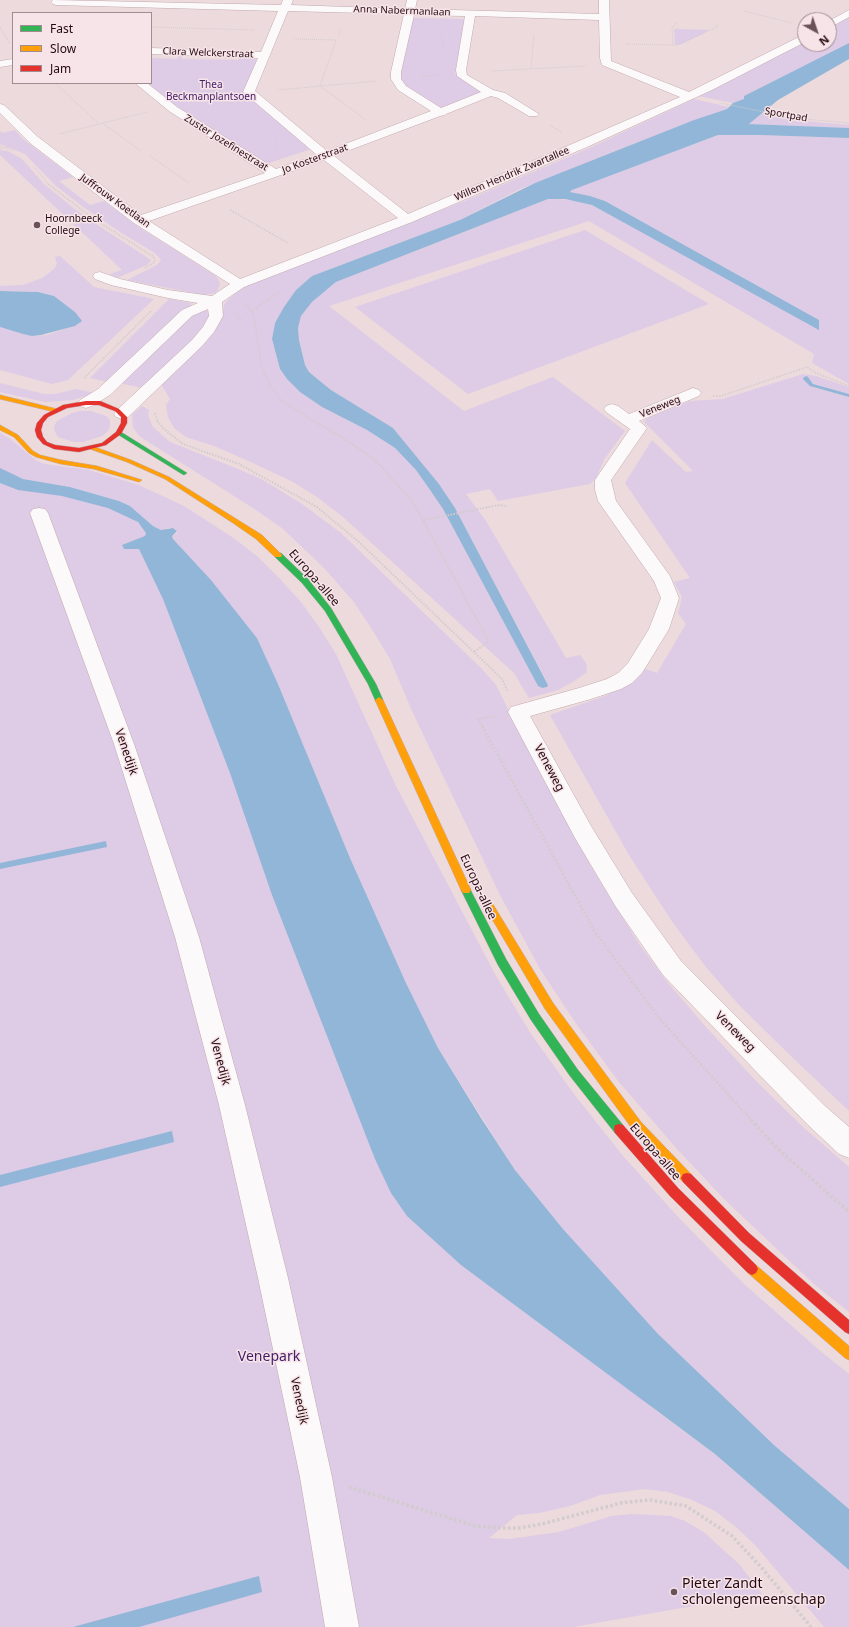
<!DOCTYPE html>
<html>
<head>
<meta charset="utf-8">
<style>
	body { margin:0 }
	#map { position:relative; width:849px; height:1627px; overflow:hidden; background:#ecdadd; font-family:"Noto Sans",sans-serif }
	canvas { display:block }
	.legend { position:absolute; left:12px; top:12px; width:140px; height:72px; box-sizing:border-box; background:#f6e4e8; border:1px solid #a28c92; margin:0; padding:5px 7px; list-style:none; font-size:12px; color:#250911 }
	.legend li { display:flex; align-items:center; gap:8px; height:20px }
	.legend b { width:20px; border:1px solid #a28c92 }
	.north { position:absolute; left:797px; top:12px; width:40px; height:40px; box-sizing:border-box; background:#f6e4e8; border:1px solid #a28c92; border-radius:50%; rotate:140deg; font-size:11px; font-weight:700; line-height:16px; text-align:center; color:#250911 }
	.north::after { content:''; display:block; margin:auto; width:14px; height:18px; background:#6b5258; clip-path:polygon(50% 0,100% 100%,50% 72%,0 100%) }
</style>
</head>
<body>
<div id="map">
<canvas width="849" height="1627"></canvas>
<ul class="legend">
<li><b style="height:5px;background:#30b455"></b>Fast</li>
<li><b style="height:5px;background:#ff9f0a"></b>Slow</li>
<li><b style="height:5px;background:#e5322d"></b>Jam</li>
</ul>
<div class="north">N</div>
</div>
<script>
const g = document.querySelector('canvas').getContext('2d');
g.lineJoin = 'round';
function fillPath(path, color) {
  g.fillStyle = color;
  g.fill(path, 'evenodd');
}
function shape(rows) {
  const path = new Path2D();
  for (const r of rows) {
    path.moveTo(r[0], r[1]);
    for (let i = 2; i < r.length; i += 2) path.lineTo(r[i], r[i + 1]);
  }
  return path;
}
function stroke(path, color, width, dash) {
  g.strokeStyle = color;
  g.lineWidth = width;
  g.lineCap = dash ? 'butt' : 'round';
  g.setLineDash(dash || []);
  g.stroke(path);
}
function drawText(font, color, halo, rows, align = 'center') {
  g.font = font + ' "Noto Sans",sans-serif';
  g.lineWidth = 3;
  g.setLineDash([]);
  g.textBaseline = 'middle';
  g.strokeStyle = halo;
  g.fillStyle = color;
  for (const [text, x, y, turn = 0] of rows) {
    g.save();
    g.translate(x, y);
    g.rotate((+turn || 0) * Math.PI / 180);
    g.textAlign = isNaN(turn) ? turn : align;
    if (halo) g.strokeText(text, 0, 0);
    g.fillText(text, 0, 0);
    g.restore();
  }
}
fillPath(shape([
	[849,17,849,43,752,92,744,96,745,99,739,102,733,103,698,96,805,42,805,44,829,44,829,29],
	[413,18,464,19,455,74,480,90,481,93,446,107,441,108,399,81],
	[674,29,710,30,682,44,677,45,675,44],
	[180,55,183,55,181,59,238,60,240,57,254,58,256,61,243,93,311,149,266,164,173,104,146,83,151,83,151,58,177,59],
	[694,99,729,107,727,109,694,120,518,190,460,220,312,276,296,290,275,323,272,339,280,369,287,379,300,392,322,407,367,430,395,448,416,470,443,509,538,686,542,688,547,687,548,684,455,508,439,484,393,428,331,390,309,372,305,365,299,340,298,328,301,316,312,302,336,282,548,199,557,199,579,201,592,205,819,320,605,201,590,196,570,192,571,190,718,135,759,135,849,138,849,384,812,363,814,354,589,221,329,306,464,411,553,377,625,431,605,458,596,478,590,484,498,501,490,489,466,494,486,521,566,658,580,655,586,663,587,669,586,673,571,683,558,690,529,698,514,673,343,517,317,497,293,482,253,463,214,446,186,437,174,428,168,417,166,405,170,399,161,384,204,345,218,323,225,303,232,296,240,289,252,282,329,254,467,200,585,150],
	[762,113,792,120,849,125,849,128,749,124],
	[15,130,23,139,73,177,59,181,90,205,104,201,140,228,216,276,220,283,218,290,215,293,204,295,127,280,157,265,161,260,155,253,120,232,82,206,55,185,25,154,0,144,0,131,2,133],
	[0,150,8,151,21,158,44,184,72,207,105,230,151,260,147,265,117,278,110,274,122,270,0,155],
	[585,230,709,304,468,394,355,307],
	[60,256,94,287,154,299,68,380,52,384,0,370,0,327,32,336,47,335,79,324,75,312,54,296,38,292,0,291,0,286,23,285,42,278,54,269,57,264,55,257],
	[169,299,191,303,191,307,108,382,90,378],
	[199,311,209,311,210,318,189,344,143,388,119,383,185,321],
	[803,374,816,376,849,387,849,394,815,385,804,376,814,387,849,397,849,1111,795,1060,739,1005,705,966,671,920,629,855,550,715,605,696,623,685,640,667,657,673,686,624,678,613,682,597,674,582,690,578,625,483,652,440,686,472,693,471,644,422,648,418,690,401,723,399],
	[0,383,44,394,55,394,76,389,95,393,73,400,45,402,0,392],
	[142,406,149,410,148,416,153,427,170,442,238,469,263,480,302,504,341,533,481,668,496,685,527,747,592,868,639,944,668,983,706,1027,757,1082,803,1127,849,1167,849,1312,814,1284,724,1199,677,1149,619,1082,577,1025,540,969,500,895,412,711,390,659,373,631,354,602,325,569,282,528,253,508,139,436,133,427,132,415],
	[81,411,91,411,106,416,110,420,110,425,108,431,102,436,83,442,73,442,58,437,55,432,54,427,57,421,72,413],
	[0,433,9,438,37,461,45,464,89,470,139,485,184,506,235,539,258,557,280,579,301,602,319,627,336,654,396,786,496,976,531,1034,574,1094,623,1156,680,1219,744,1284,818,1349,849,1374,849,1509,774,1445,658,1335,563,1229,515,1170,438,1048,406,983,350,858,278,684,257,638,211,580,173,539,172,536,177,533,176,529,169,528,161,530,153,526,130,506,119,501,70,487,23,479,8,473,0,468],
	[0,477,126,511,155,539,310,883,651,1407,715,1454,849,1570,849,1627,824,1627,756,1546,736,1527,715,1511,692,1500,668,1492,645,1489,600,1495,570,1506,539,1513,517,1515,489,1538,509,1539,559,1532,612,1516,631,1514,671,1516,685,1521,705,1533,719,1546,739,1564,762,1594,573,1627,0,1627]
]), '#decbe6');
fillPath(shape([
	[849,43,849,59,778,100,749,124,849,128,849,138,759,135,718,135,572,190,570,192,590,196,605,201,819,320,819,330,592,205,565,199,548,199,336,282,312,302,301,316,298,328,299,340,305,365,309,372,331,390,393,428,439,484,455,508,548,685,547,687,542,688,538,686,443,509,430,490,416,470,395,448,367,430,322,407,300,392,287,379,280,369,272,339,275,323,284,307,296,290,312,276,460,220,535,183,694,120,727,109,733,103,744,99,744,96,752,92],
	[0,291,38,292,54,296,75,312,82,321,75,326,41,335,32,336,23,334,0,327],
	[807,376,813,384,849,394,849,397,810,386,803,379,804,377],
	[0,468,23,479,70,487,119,501,130,506,153,526,161,530,173,528,177,531,172,536,173,539,211,580,257,638,278,684,350,858,406,983,438,1048,481,1118,515,1170,563,1229,658,1334,774,1445,849,1509,849,1570,715,1454,461,1265,407,1216,391,1193,375,1159,272,895,230,773,163,599,139,549,124,549,122,545,145,536,146,533,138,522,108,508,62,496,18,490,0,483],
	[106,841,107,847,0,869,0,863],
	[172,1131,174,1142,0,1187,0,1175],
	[259,1576,262,1592,139,1627,73,1627]
]), '#92b6d8');
const street = shape([
	[53,0,281,5,283,0,293,0,291,5,405,9,407,0,417,0,415,9,599,14,599,0,609,0,611,61,689,92,801,36,805,35,805,42,712,90,587,147,412,222,244,287,222,302,223,316,214,332,202,346,128,417,122,419,116,417,114,414,116,411,192,340,203,327,209,316,208,309,192,316,110,395,92,406,86,408,80,406,78,403,80,400,98,389,182,310,198,303,168,298,111,285,95,279,93,276,95,273,100,272,120,279,168,290,212,296,230,284,134,223,30,143,0,113,0,104,4,105,38,137,141,215,265,173,169,111,135,83,147,83,177,107,276,169,317,155,243,92,258,58,151,54,151,48,261,52,278,11,56,5,53,4,51,2,53,0],
	[288,11,404,14,391,72,391,79,398,90,431,111,327,151,255,91,288,11],
	[414,15,465,16,456,70,457,76,481,92,441,108,406,86,401,79,401,72,414,15],
	[475,16,599,20,600,58,602,65,680,97,579,141,408,214,334,156,440,116,445,115,446,114,491,96,498,98,529,116,537,116,539,114,505,93,493,90,467,75,466,70,475,16],
	[324,160,398,218,240,279,149,221,324,160],
	[849,10,849,17,829,28,829,21,849,10],
	[13,59,13,65,0,67,0,61,13,59],
	[693,388,699,390,701,393,699,396,639,421,647,428,611,480,616,501,670,576,679,598,669,629,642,673,632,683,621,689,591,699,530,716,591,826,632,893,681,961,825,1106,849,1127,849,1158,839,1154,807,1124,663,975,616,907,575,838,508,712,511,707,579,688,607,679,618,673,628,663,649,629,661,598,654,581,598,501,595,490,595,480,630,429,606,412,604,409,606,406,612,404,618,406,629,414,693,388],
	[39,508,45,509,48,513,134,744,199,937,245,1105,288,1278,332,1477,359,1627,325,1627,300,1477,258,1278,219,1105,175,937,114,744,30,513,33,509,39,508]
]);
const fast = shape([
	[119,431,121,432,187,473,184,475,182,474,117,434,116,433,119,431],
	[275,553,281,553,308,579,331,608,376,684,383,700,382,702,376,702,368,684,325,611,302,583,275,557,275,553],
	[466,886,469,887,506,959,539,1014,578,1070,623,1125,624,1129,623,1133,619,1134,615,1133,570,1076,531,1020,498,965,461,890,463,887,466,886]
]);
const slow = shape([
	[0,395,57,409,58,410,55,412,0,399,0,395],
	[0,425,18,435,33,451,40,455,61,460,97,466,142,480,139,482,94,469,61,464,36,457,29,453,14,437,0,430,0,425],
	[92,446,131,460,169,477,262,535,282,555,281,557,275,557,256,539,233,523,165,479,127,462,90,449,90,447,92,446],
	[379,697,383,700,471,890,469,893,463,893,461,890,375,700,379,697],
	[488,900,491,901,553,1003,641,1122,691,1174,693,1178,691,1182,687,1183,683,1182,633,1130,545,1009,485,907,483,904,485,901,488,900],
	[752,1263,756,1265,849,1346,849,1360,845,1358,748,1273,746,1269,748,1265,752,1263]
]);
const jam = shape([
	[86,401,100,401,119,409,127,417,127,423,121,434,106,445,79,452,54,449,43,444,37,437,35,430,37,423,44,415,63,405,86,401],
	[86,405,99,405,115,411,121,417,121,423,116,432,102,443,79,448,55,445,47,442,43,437,41,430,43,423,48,417,67,408,86,405],
	[619,1124,623,1125,678,1188,756,1265,758,1269,756,1273,752,1275,748,1273,670,1196,615,1133,614,1129,615,1125,619,1124],
	[687,1173,691,1174,749,1233,849,1320,849,1334,845,1332,741,1241,683,1182,681,1178,683,1174,687,1173]
]);
stroke(street, '#c1aaaf', 1);
stroke(fast, '#c1aaaf', 1);
stroke(slow, '#c1aaaf', 1);
stroke(jam, '#c1aaaf', 1);
stroke(shape([
	[744,11,792,23],
	[676,23,672,28,673,45,677,45,717,27,717,24],
	[0,27,10,44],
	[151,27,254,30],
	[438,32,442,37,443,47],
	[339,35,341,28],
	[294,39,336,40,320,86,366,120],
	[626,44,673,45],
	[814,53,834,43],
	[531,68,534,34],
	[491,71,586,66],
	[421,77,442,74],
	[55,83,98,123],
	[278,90,376,81],
	[204,96,219,90,230,82],
	[195,100,229,94],
	[200,100,214,100,233,104],
	[721,103,793,118,849,123],
	[102,123,141,151],
	[550,125,561,132],
	[59,134,147,112],
	[275,140,276,151],
	[0,146,14,151],
	[0,149,11,146],
	[150,156,189,183],
	[35,168,49,185]
]), '#d2cccd', 1, [1, 1]);
stroke(shape([
	[48,184,94,219,154,257,155,262,145,268],
	[230,210,288,243],
	[246,305,249,306,254,318,262,369,271,387,282,401,315,422],
	[251,312,280,291],
	[237,315,241,319,238,322],
	[84,378,151,311],
	[713,396,721,396,807,367,816,373,849,386],
	[155,413,158,422]
]), '#d2cccd', 1.5, [1.5, 1.5]);
stroke(shape([
	[157,421,164,429,183,444,239,464,317,507,359,542,502,679,508,692],
	[314,421,343,438,375,460,408,496,416,507,488,640,487,643,474,652],
	[424,520,499,505,507,506],
	[483,727,478,719,496,716]
]), '#d2cccd', 2, [1.5, 1.5]);
stroke(shape([
	[482,726,595,932,660,1019,752,1121]
]), '#d2cccd', 2.5, [2, 2]);
stroke(shape([
	[751,1120,778,1149,849,1212],
	[349,1487,475,1526,501,1528,519,1528,542,1524,621,1503,650,1500,686,1506,732,1536,761,1567,811,1627]
]), '#d2cccd', 3.5, [2.5, 2.5]);
fillPath(street, '#fcf9fa');
fillPath(fast, '#30b455');
fillPath(slow, '#ff9f0a');
fillPath(jam, '#e5322d');
for (const [x, y, r, color] of [
	[37,225,4,"#6b5258"],
	[674,1592,4,"#6b5258"]
]) {
  const dot = new Path2D();
  dot.arc(x, y, r, 0, 2 * Math.PI);
  g.fillStyle = color;
  g.fill(dot);
  stroke(dot, '#f6e4e8', 1.5);
}
drawText('10px', '#250911', '#f6e4e8', [
	["Anna Nabermanlaan",402,11,2],
	["Clara Welckerstraat",208,53,2],
	["Sportpad",786,115,10],
	["Zuster Jozefinestraat",226,143,32],
	["Jo Kosterstraat",315,159,-20],
	["Willem Hendrik Zwartallee",512,174,-23],
	["Juffrouw Koetlaan",115,201,36],
	["Veneweg",660,407,-22]
]);
drawText('10px', '#452069', '#f6e4e8', [
	["Thea",211,85],
	["Beckmanplantsoen",211,97]
]);
drawText('10px', '#250911', '#f6e4e8', [
	["Hoornbeeck",45,219],
	["College",45,231]
], 'left');
drawText('12px', '#250911', '#f6e4e8', [
	["Europa-allee",314,578,49],
	["Venedijk",126,752,71],
	["Veneweg",549,768,62],
	["Europa-allee",478,887,65],
	["Veneweg",735,1032,45],
	["Venedijk",220,1062,75],
	["Europa-allee",655,1152,49],
	["Venedijk",299,1401,78]
]);
drawText('14px', '#452069', '#f6e4e8', [
	["Venepark",269,1357]
]);
drawText('14px', '#250911', '#f6e4e8', [
	["Pieter Zandt",682,1584],
	["scholengemeenschap",682,1600]
], 'left');
</script>
</body>
</html>
